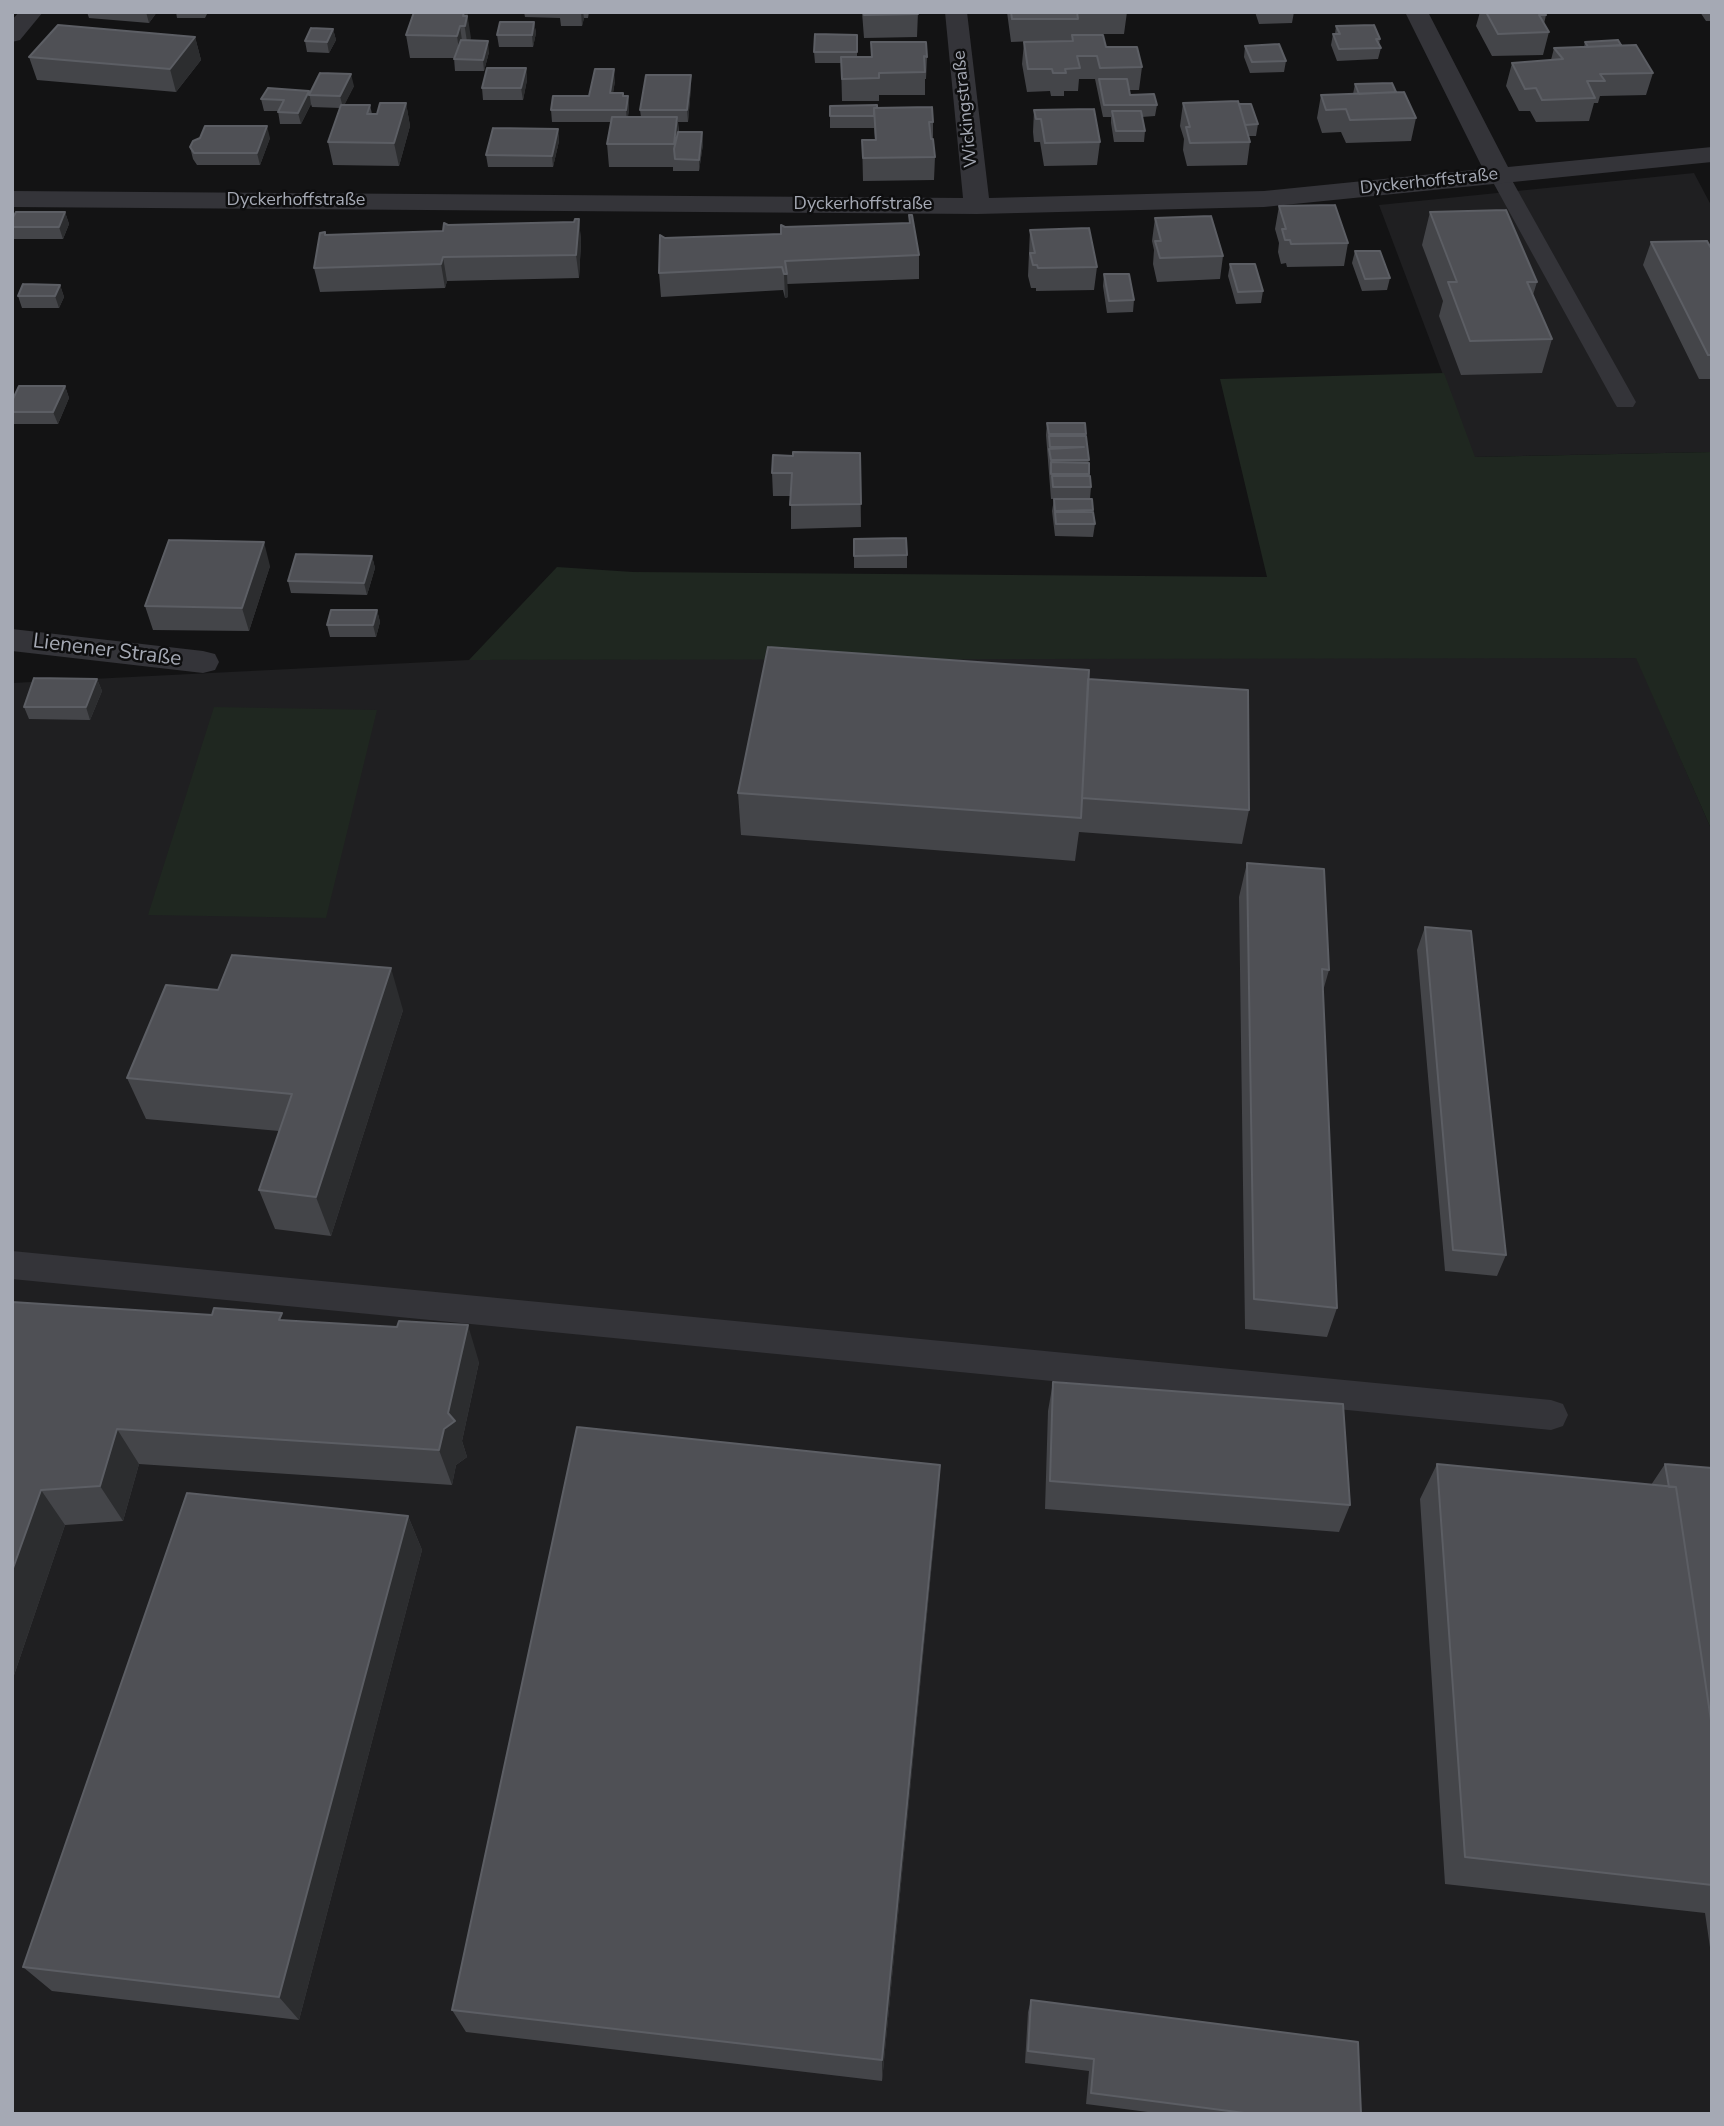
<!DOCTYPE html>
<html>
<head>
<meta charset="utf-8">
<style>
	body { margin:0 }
	#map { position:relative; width:1724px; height:2126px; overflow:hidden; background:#131314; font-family:"Nunito Sans",sans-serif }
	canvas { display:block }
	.frame { position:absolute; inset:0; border:14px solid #a5a9b4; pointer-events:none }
</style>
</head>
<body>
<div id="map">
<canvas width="1724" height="2126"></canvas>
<div class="frame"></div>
</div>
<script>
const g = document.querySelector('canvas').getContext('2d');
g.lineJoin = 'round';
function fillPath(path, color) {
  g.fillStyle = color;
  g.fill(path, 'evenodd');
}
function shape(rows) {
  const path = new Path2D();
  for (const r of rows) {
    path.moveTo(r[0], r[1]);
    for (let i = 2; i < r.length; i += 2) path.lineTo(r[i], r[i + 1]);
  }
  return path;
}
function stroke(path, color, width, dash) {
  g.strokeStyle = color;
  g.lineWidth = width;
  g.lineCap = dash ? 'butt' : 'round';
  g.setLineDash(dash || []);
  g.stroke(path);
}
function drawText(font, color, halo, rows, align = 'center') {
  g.font = font + ' "Nunito Sans",sans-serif';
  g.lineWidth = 5;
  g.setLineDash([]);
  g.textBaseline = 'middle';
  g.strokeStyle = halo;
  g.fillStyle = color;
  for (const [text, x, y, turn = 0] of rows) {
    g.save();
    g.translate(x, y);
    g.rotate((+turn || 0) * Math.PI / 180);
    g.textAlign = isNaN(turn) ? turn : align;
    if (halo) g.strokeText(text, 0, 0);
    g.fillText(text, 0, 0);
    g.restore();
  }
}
fillPath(shape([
	[1694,173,1712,207,1712,452,1474,457,1379,205],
	[973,657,1637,658,1712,831,1712,2114,12,2114,12,683,469,660]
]), '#1f1f21');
fillPath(shape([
	[1444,373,1475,457,1712,452,1712,831,1636,658,469,660,557,567,633,572,1267,577,1220,379],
	[214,707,377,710,326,918,148,915]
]), '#1f2720');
fillPath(shape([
	[1499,169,1509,175,1636,402,1633,407,1617,407,1614,402,1489,175,1499,169],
	[12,1251,1551,1400,1563,1404,1568,1415,1563,1426,1551,1430,12,1279,12,1251]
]), '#343439');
fillPath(shape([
	[945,12,967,12,989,198,1264,191,1483,169,1405,12,1428,12,1508,167,1712,147,1712,162,1264,207,977,214,12,207,12,191,963,198,945,12],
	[12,629,203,651,215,654,219,662,215,670,203,673,12,651,12,629]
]), '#343439');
fillPath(shape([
	[19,12,43,12,20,40,12,42,12,20,19,12]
]), '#343439');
fillPath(shape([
	[87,12,157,12,149,23,89,18],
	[176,12,208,12,205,18,177,18],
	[296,12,333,12,300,14],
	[414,12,467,12,470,40,489,52,484,71,455,71,454,58,410,58,406,35],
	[524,12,589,12,588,18,584,18,582,26,561,26,560,18,525,17],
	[862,12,918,12,917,37,864,38],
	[1007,12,1127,12,1124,34,1077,34,1077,35,1106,47,1142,67,1139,90,1129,90,1130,95,1157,105,1155,116,1142,117,1145,131,1144,142,1114,142,1111,123,1111,117,1103,117,1095,79,1079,79,1078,91,1064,91,1064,96,1051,96,1050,91,1027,92,1022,64,1024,42,1035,41,1011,42],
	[1255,12,1294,12,1292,23,1259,24],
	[1480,12,1545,12,1546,15,1544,24,1549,32,1543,55,1492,56,1476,26],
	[1700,12,1712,12,1712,21,1706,21],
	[534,22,536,33,533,47,499,47,497,35],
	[1336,26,1380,39,1379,45,1381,48,1378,59,1337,61,1331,45,1333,34,1335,34],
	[333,29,336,40,329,53,307,52,305,41],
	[857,35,857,57,871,57,871,42,927,57,926,79,925,79,925,95,879,95,879,101,842,101,841,63,815,63,814,52],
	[195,37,201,60,176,92,37,80,29,57],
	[1585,42,1621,45,1653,73,1646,95,1600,96,1598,103,1594,103,1589,121,1536,122,1530,111,1519,111,1506,86,1512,63,1551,60,1554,48,1584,47],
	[1245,46,1286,61,1284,72,1250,73,1244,57],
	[526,68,527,80,523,100,483,100,482,88],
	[691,75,691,87,688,122,678,122,679,132,702,132,703,144,699,171,673,171,673,167,609,167,607,144,611,122,552,122,551,110,589,96,615,81,613,93,623,96,628,96,629,108,628,117,641,117,640,110],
	[1355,84,1396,92,1416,118,1411,141,1346,143,1341,132,1322,133,1317,118,1321,95,1353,94],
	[354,86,344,105,370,105,372,114,377,114,406,103,410,126,399,166,333,165,328,142,340,108,312,107,311,104,301,124,280,124,278,111,264,111,261,99,309,91,310,94],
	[1183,103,1239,104,1258,124,1256,136,1249,136,1250,142,1247,165,1187,166,1183,150,1184,139,1180,126],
	[830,106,877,108,933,122,933,139,935,157,934,180,863,181,862,140,875,140,874,128,830,128],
	[1034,110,1100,142,1097,165,1044,166,1040,142,1034,142,1033,132],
	[558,129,559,141,553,167,488,167,486,155],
	[270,138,260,165,197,165,193,159,190,147],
	[1279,206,1348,243,1344,266,1287,267,1286,263,1281,264,1278,252,1279,243,1275,229],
	[65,212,69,224,63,239,12,239,12,219],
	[1430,212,1537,282,1533,295,1552,339,1542,373,1461,375,1439,316,1443,301,1422,245],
	[909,215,919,255,919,279,787,284,788,297,785,298,783,290,661,297,659,273,665,238,781,234,785,227,909,223],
	[1155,218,1223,256,1220,279,1157,282,1153,264,1154,250,1152,241],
	[579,219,581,242,579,278,447,281,445,288,320,292,314,268,326,235,443,231,448,225,574,222],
	[1030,230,1097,267,1094,290,1036,291,1036,288,1031,288,1028,276],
	[1651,242,1712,250,1712,379,1699,379,1643,265],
	[1355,251,1390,278,1387,290,1362,291,1352,263],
	[1230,264,1263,291,1261,303,1236,304,1228,276],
	[1104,274,1134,300,1133,312,1107,313,1103,286],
	[60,285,64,297,59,308,22,308,18,296],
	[65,386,69,398,58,424,12,424,12,401],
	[1047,423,1086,434,1091,487,1090,499,1092,499,1095,524,1093,537,1055,536,1052,511,1054,499,1051,499,1046,435],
	[860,453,861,527,791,529,791,496,773,496,772,473,793,456],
	[854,539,907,555,907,568,854,568],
	[372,556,375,568,367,595,291,593,288,581],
	[270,566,249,631,153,630,145,606],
	[377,610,380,622,376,637,330,637,327,625],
	[97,679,102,691,90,720,29,719,24,707],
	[1088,679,1249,810,1242,844,1079,832,1075,861,741,835,738,793],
	[1247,863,1329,970,1323,991,1337,1308,1327,1337,1245,1329,1239,897],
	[1425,927,1506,1255,1497,1276,1445,1271,1417,950],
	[403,1010,331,1236,275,1229,259,1190,279,1131,146,1119,127,1078],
	[12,1302,285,1320,479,1362,462,1441,467,1457,456,1465,452,1485,139,1464,123,1521,65,1525,12,1681],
	[1053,1382,1350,1505,1339,1532,1045,1509,1048,1411],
	[1437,1464,1651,1485,1665,1464,1712,1468,1712,1961,1705,1913,1445,1884,1420,1499],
	[940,1465,938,1500,882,2081,466,2032,452,2010],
	[408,1516,422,1550,299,2020,52,1991,23,1967],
	[1031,2000,1361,2114,1163,2114,1086,2104,1089,2071,1025,2063,1028,2012]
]), '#444549');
fillPath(shape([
	[146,12,157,12,149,23],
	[464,12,467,12,471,38,468,48,463,16],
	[581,12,583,12,584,18,582,26],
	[534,22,536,33,533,47,532,35],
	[460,26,463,48,460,58,457,36],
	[333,29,336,40,329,53,327,42],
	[195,37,201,60,176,92,170,69],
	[488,41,489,52,484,71,483,60],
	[526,68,527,80,523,100,521,88],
	[614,69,615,81,611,104,610,93],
	[351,74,354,86,343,108,340,96],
	[691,75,691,87,688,122,687,110],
	[309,91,311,104,301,124,298,113],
	[628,96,629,108,627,122,626,110],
	[406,103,410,126,399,166,394,143],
	[677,117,679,140,675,159,674,144],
	[267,126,270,138,260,165,257,153],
	[558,129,559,141,553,167,552,156],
	[702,132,703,144,699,171,699,160],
	[65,212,69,224,63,239,59,227],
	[579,219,581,242,579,278,576,255],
	[443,257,447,281,445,288,441,264],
	[784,274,787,274,788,297,785,298],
	[60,285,64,297,59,308,55,296],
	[65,386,69,398,58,424,53,412],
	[264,542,270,566,249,631,242,608],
	[372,556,375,568,367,595,364,583],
	[377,610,380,622,376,637,373,625],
	[97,679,102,691,90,720,86,707],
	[391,968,403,1010,331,1236,316,1197],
	[468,1325,479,1362,462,1441,467,1457,456,1465,452,1485,439,1450],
	[117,1429,139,1464,123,1521,100,1486],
	[940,1465,938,1500,882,2081,882,2060],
	[41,1490,65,1525,12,1681,12,1571],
	[408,1516,422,1550,299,2020,279,1997]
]), '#2c2d2f');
const building = shape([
	[414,12,464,12,463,16,467,16,465,26,460,26,457,36,406,35,414,12],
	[863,12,918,12,918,14,864,15,863,12],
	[1011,12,1077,12,1078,19,1012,19,1011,12],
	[1486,12,1545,12,1546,15,1539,15,1549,32,1498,34,1486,12],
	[500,22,534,22,532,35,497,35,500,22],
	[58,25,195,37,170,69,29,57,58,25],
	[1374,25,1380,39,1376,39,1381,48,1339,49,1333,34,1340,34,1336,26,1374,25],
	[311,28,333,29,327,42,305,41,311,28],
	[815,34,857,35,857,52,814,52,815,34],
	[1072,35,1103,35,1106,47,1137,47,1142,67,1100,68,1097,56,1077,56,1080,68,1065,69,1066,73,1053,73,1052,69,1028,69,1024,42,1073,41,1072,35],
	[461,40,488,41,483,60,454,59,461,40],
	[1618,40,1621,45,1588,47,1585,42,1618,40],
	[871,42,926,42,927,57,924,56,925,72,879,73,879,78,842,79,841,57,872,57,871,42],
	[1279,44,1286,61,1252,62,1245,46,1279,44],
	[1636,45,1653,73,1600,74,1605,81,1587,81,1595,98,1542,100,1536,88,1525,89,1512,63,1563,59,1554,48,1636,45],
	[487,68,526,68,521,88,482,88,487,68],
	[595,69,614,69,610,93,623,93,623,96,628,96,626,110,551,110,553,96,589,96,595,69],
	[320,73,351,74,340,96,309,95,320,73],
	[646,75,691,75,687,110,640,110,646,75],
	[1099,79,1127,79,1130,95,1154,94,1157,105,1104,105,1099,79],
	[1392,83,1396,92,1359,94,1355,84,1392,83],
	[268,88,309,91,298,113,278,112,284,100,261,99,268,88],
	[1404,92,1416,118,1350,120,1346,109,1326,110,1321,95,1404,92],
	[1238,101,1250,142,1190,143,1186,127,1190,127,1183,103,1238,101],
	[380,103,406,103,394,143,328,142,341,105,370,105,367,114,377,114,380,103],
	[1239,104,1251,104,1258,124,1245,125,1239,104],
	[877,105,877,108,874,108,874,116,830,116,830,106,877,105],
	[932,107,933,122,929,122,931,139,933,139,935,157,863,158,862,140,876,140,874,108,932,107],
	[1094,109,1100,142,1045,143,1041,119,1036,119,1034,110,1094,109],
	[1112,111,1141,111,1145,131,1116,131,1112,111],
	[612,117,677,117,674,144,607,144,612,117],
	[205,126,267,126,257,153,194,153,190,147,193,141,200,138,205,126],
	[493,128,558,129,552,156,486,155,493,128],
	[678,132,702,132,699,160,675,159,674,149,678,132],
	[1335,205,1348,243,1291,244,1290,240,1285,240,1282,229,1286,229,1279,206,1335,205],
	[1506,210,1537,282,1527,282,1552,339,1470,341,1448,282,1457,282,1430,212,1506,210],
	[16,212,65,212,59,227,12,227,12,219,16,212],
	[909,215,912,215,919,255,785,261,787,274,784,274,782,267,659,273,660,235,665,238,781,234,781,225,785,227,910,223,909,215],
	[1211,216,1223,256,1160,258,1155,241,1161,241,1155,218,1211,216],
	[575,219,579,219,576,255,443,257,441,264,314,268,320,233,325,232,325,235,443,231,444,223,448,225,574,222,575,219],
	[1089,228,1097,267,1038,268,1037,265,1033,265,1030,253,1035,253,1030,230,1089,228],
	[1707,241,1712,250,1712,355,1708,355,1651,242,1707,241],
	[1355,251,1380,251,1390,278,1365,279,1355,251],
	[1230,264,1255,264,1263,291,1238,292,1230,264],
	[1104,274,1129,274,1134,300,1109,301,1104,274],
	[23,284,60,285,55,296,18,296,23,284],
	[19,386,65,386,53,412,12,412,12,401,19,386],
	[1047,423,1085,423,1086,434,1049,434,1047,423],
	[1049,436,1086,436,1089,460,1051,460,1049,449,1084,447,1050,447,1049,436],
	[793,452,860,453,861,504,790,505,792,473,772,473,773,455,793,456,793,452],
	[1051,462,1089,463,1089,474,1051,474,1051,462],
	[1052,476,1090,476,1091,487,1053,487,1052,476],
	[1054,499,1092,499,1093,510,1055,511,1054,499],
	[1055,512,1093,512,1095,524,1056,524,1055,512],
	[906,538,907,555,854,556,854,539,906,538],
	[169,540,264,542,242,608,145,606,169,540],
	[296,554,372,556,364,583,288,581,296,554],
	[331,610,377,610,373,625,327,625,331,610],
	[768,647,1089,670,1081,818,738,793,768,647],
	[34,678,97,679,86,707,24,707,34,678],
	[1088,679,1248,690,1249,810,1082,798,1088,679],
	[1247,863,1324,869,1329,970,1322,969,1337,1308,1254,1299,1247,863],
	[1425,927,1471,931,1506,1255,1453,1250,1425,927],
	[232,955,391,968,316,1197,259,1190,292,1094,127,1078,166,985,218,990,232,955],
	[12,1302,212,1315,214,1308,282,1313,279,1320,397,1327,399,1321,468,1325,448,1413,455,1421,444,1429,439,1450,117,1429,100,1486,41,1490,12,1571,12,1302],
	[1053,1382,1343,1404,1350,1505,1050,1481,1053,1382],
	[577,1427,940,1465,882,2060,452,2010,577,1427],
	[1437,1464,1676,1487,1712,1727,1712,1885,1465,1857,1437,1464],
	[1665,1464,1712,1468,1712,1727,1676,1487,1669,1487,1665,1464],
	[187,1493,408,1516,279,1997,23,1967,187,1493],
	[1031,2000,1358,2042,1361,2114,1252,2114,1091,2093,1094,2059,1028,2051,1031,2000]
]);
fillPath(building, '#4f5055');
stroke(building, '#5c5e64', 2);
drawText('18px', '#a5a9b4', '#0e0e0f', [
	["Wickingstraße",966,109,-96],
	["Dyckerhoffstraße",1429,182,-6],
	["Dyckerhoffstraße",296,201],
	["Dyckerhoffstraße",863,205]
]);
drawText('21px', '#a5a9b4', '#0e0e0f', [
	["Lienener Straße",107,651,7]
]);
</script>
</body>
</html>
